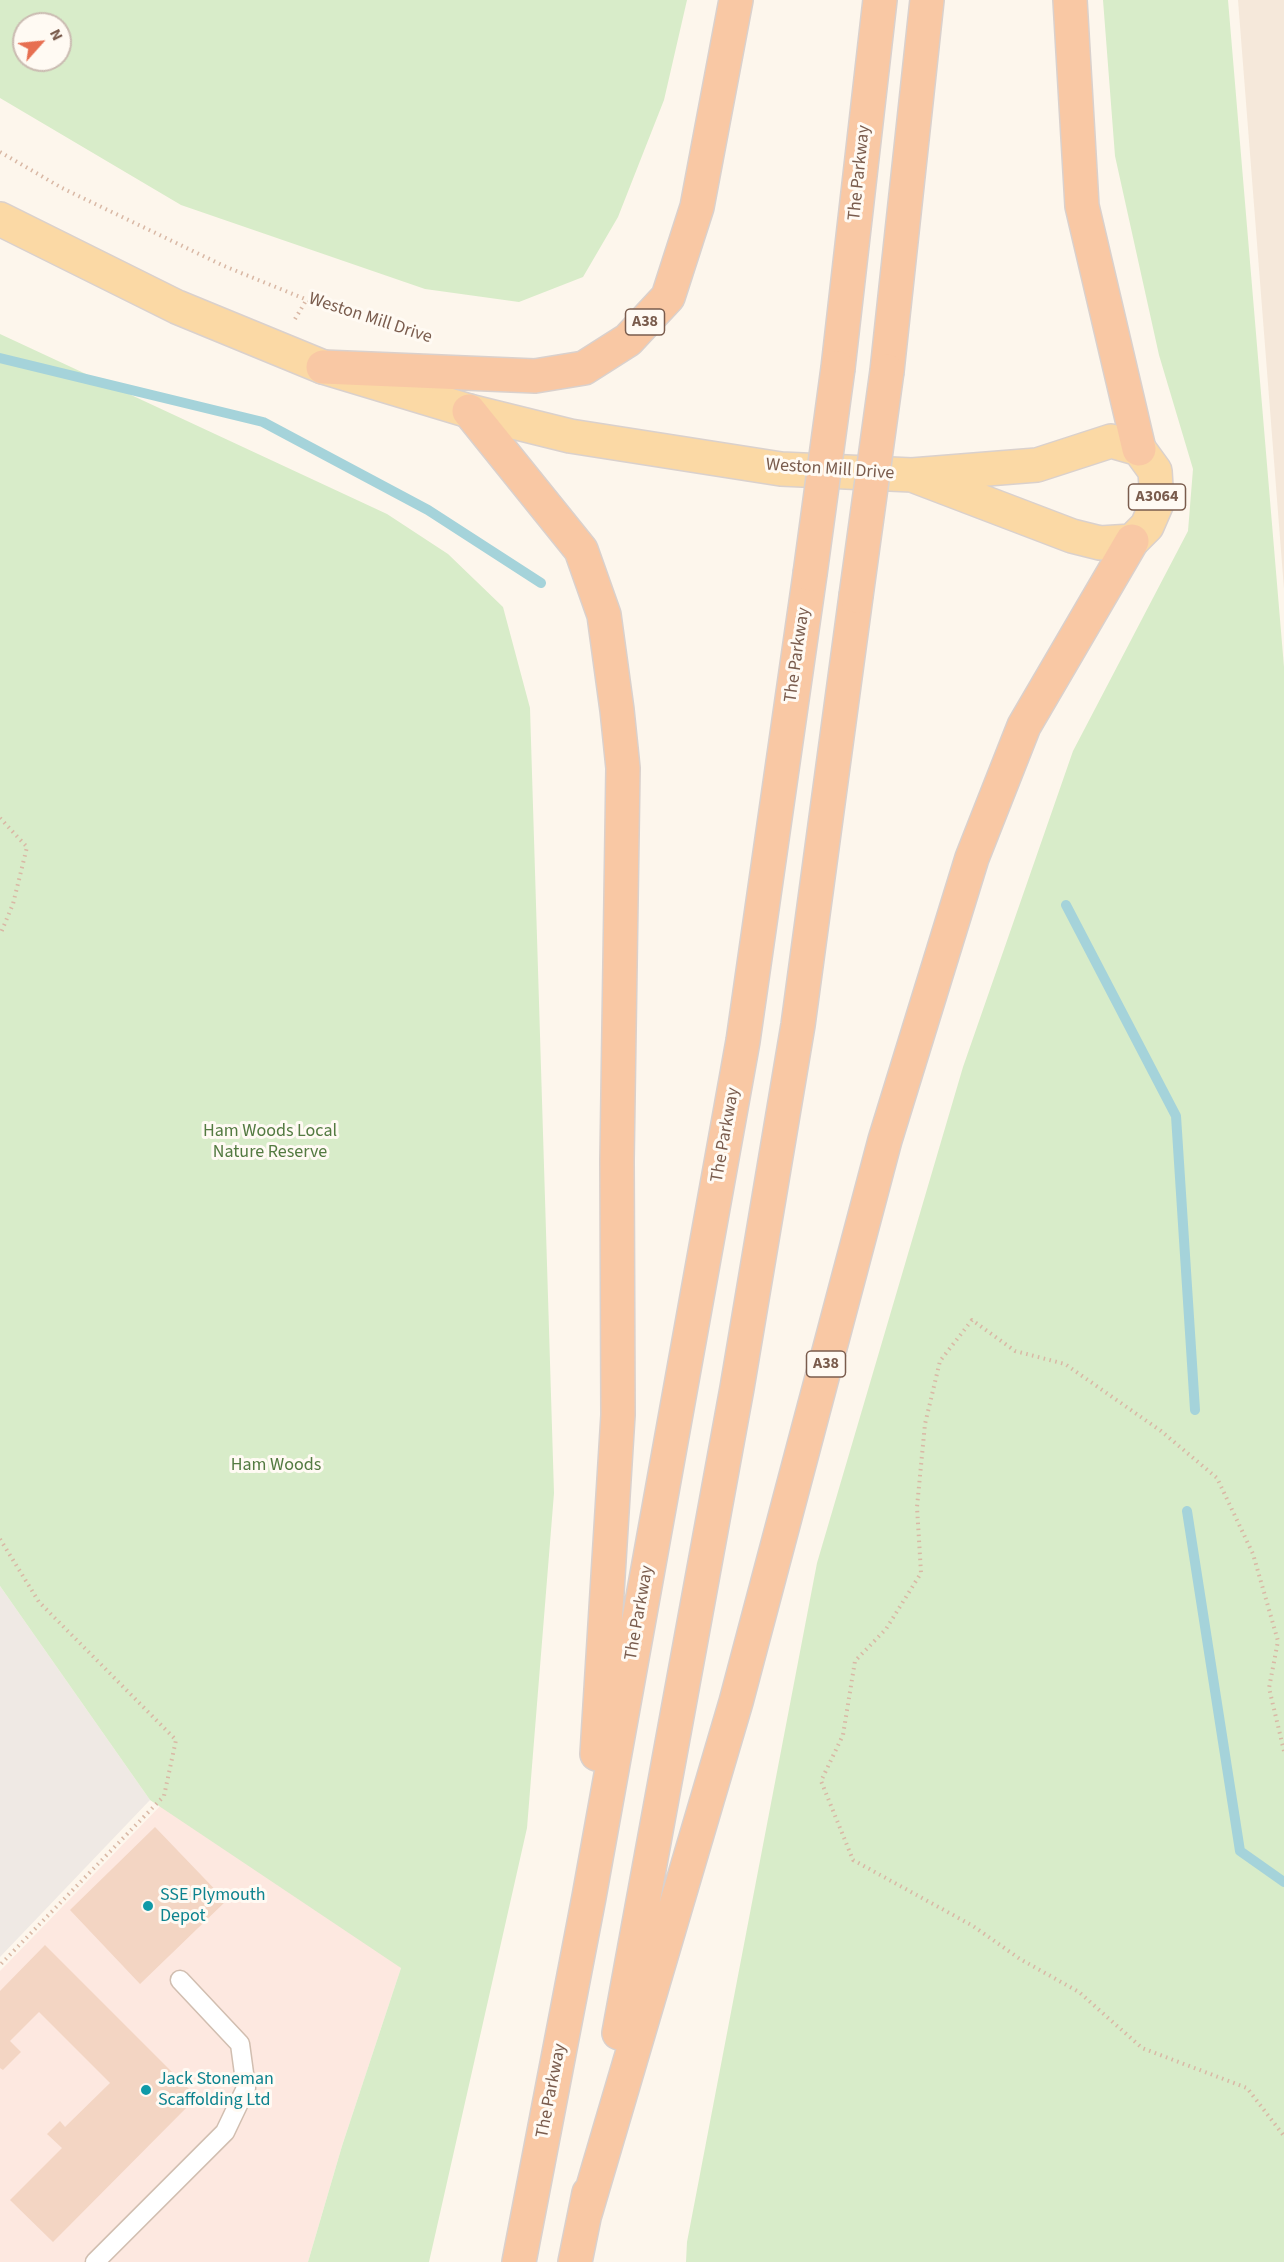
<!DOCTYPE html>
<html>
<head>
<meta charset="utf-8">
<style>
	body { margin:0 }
	#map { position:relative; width:1284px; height:2262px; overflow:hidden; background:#fdf6ec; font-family:"Source Sans 3",sans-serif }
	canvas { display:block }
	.north { position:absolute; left:12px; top:12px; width:60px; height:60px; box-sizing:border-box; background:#fffaf3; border:2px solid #cabbb1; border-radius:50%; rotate:63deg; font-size:16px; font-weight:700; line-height:24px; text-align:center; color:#7a5c4d }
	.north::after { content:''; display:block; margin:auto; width:21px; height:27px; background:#e76f51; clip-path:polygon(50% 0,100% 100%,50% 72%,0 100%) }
</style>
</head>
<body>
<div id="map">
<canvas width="1284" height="2262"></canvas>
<div class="north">N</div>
</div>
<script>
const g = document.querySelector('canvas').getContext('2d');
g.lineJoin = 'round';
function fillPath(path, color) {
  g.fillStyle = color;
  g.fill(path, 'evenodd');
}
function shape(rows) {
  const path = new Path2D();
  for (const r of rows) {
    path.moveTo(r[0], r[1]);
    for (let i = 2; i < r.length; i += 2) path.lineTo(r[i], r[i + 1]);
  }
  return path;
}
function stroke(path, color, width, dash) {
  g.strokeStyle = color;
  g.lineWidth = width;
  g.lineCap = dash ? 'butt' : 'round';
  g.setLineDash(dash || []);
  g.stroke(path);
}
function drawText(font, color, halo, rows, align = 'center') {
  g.font = font + ' "Source Sans 3",sans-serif';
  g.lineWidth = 6;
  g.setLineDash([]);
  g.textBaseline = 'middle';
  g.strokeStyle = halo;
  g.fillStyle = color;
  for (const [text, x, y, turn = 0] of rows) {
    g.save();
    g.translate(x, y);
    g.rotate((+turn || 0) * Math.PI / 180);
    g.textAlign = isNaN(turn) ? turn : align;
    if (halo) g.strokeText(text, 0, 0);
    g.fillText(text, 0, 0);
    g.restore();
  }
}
fillPath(shape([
	[1238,0,1284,0,1284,589]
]), '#f5e8da');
fillPath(shape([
	[196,1769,401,1968,342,2146,308,2262,0,2262,0,1971]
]), '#fde8e0');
fillPath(shape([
	[0,1586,150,1800,0,1957]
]), '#efe9e4');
fillPath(shape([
	[0,0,687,0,664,100,618,217,583,277,519,302,425,289,181,205,0,98],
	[24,24,60,24,60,60,24,60],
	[1103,0,1228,0,1284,667,1284,2262,686,2262,687,2242,817,1563,963,1067,1073,751,1188,531,1193,469,1159,355,1115,156],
	[0,334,387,514,448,554,503,607,530,708,554,1493,527,1828,429,2262,308,2262,342,2146,401,1968,150,1800,0,1586]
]), '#d8ecc9');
stroke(shape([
	[0,358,263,422,428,510,541,583],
	[1066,905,1176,1116,1195,1410],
	[1187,1511,1240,1851,1284,1882]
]), '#a5d3da', 10);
fillPath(shape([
	[155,1827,226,1901,140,1984,70,1910],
	[45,1945,197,2097,53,2242,10,2200,62,2148,47,2134,60,2121,65,2127,110,2083,39,2012,10,2041,21,2052,3,2070,0,2068,0,1991]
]), '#f3d5c3');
const service = shape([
	[95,2262,225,2132,246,2088,240,2044,180,1980]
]);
const primary = shape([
	[0,219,177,307,323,367,469,411,570,436,781,469,912,475,1037,465,1111,441,1139,449,1155,471,1157,503,1147,526,1132,541,1100,543,1072,536,912,475]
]);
const trunk = shape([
	[1070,0,1082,206,1139,449],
	[323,367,535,376,584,368,628,340,668,297,697,207,736,0],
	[838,368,880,0],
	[887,371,927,0],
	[469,411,581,550,604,615,617,710,623,768,617,1160,618,1415,597,1754],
	[619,2033,737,1388,798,1025,856,596],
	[585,2214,736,1702,885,1140,972,858,1024,726,1132,541],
	[519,2262,589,1897,743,1041,810,574],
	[575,2262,589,2193]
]);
stroke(service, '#d1beb0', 21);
stroke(primary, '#dad1cd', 36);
stroke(trunk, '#dad1cd', 36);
stroke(shape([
	[0,152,62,188,224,266,325,307,406,334],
	[295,319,307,299],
	[0,818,27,847,13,904,0,935],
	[0,1539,39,1602,176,1740,164,1796,0,1965],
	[1284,1751,1269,1688,1278,1641,1253,1554,1217,1478,1161,1431,1065,1364,1015,1351,972,1320,940,1361,925,1424,917,1507,921,1573,886,1629,855,1661,843,1735,821,1781,853,1860,973,1926,1020,1959,1079,1992,1142,2048,1247,2088,1284,2136]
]), '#d9b8a5', 4, [1.5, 4.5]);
stroke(service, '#fff', 18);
stroke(primary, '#fbd9a5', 33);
stroke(trunk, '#f9c8a4', 33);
const trunkBridge = shape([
	[810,574,838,368],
	[856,596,887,371]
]);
stroke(trunkBridge, '#dad1cd', 36, []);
stroke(trunkBridge, '#f9c8a4', 33);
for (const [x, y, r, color] of [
	[148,1906,6,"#0f9aa8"],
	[146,2090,6,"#0f9aa8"]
]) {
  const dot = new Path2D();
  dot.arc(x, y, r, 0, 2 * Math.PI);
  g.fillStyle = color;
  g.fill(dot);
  stroke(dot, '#fffaf3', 2);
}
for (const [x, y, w] of [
	[645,322,39],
	[1157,497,57],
	[826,1364,39]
]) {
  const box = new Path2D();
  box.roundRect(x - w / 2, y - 13, w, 26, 4.5);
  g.fillStyle = '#fffaf3';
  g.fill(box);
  stroke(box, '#7a5c4d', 1.5);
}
drawText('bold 16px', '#7a5c4d', null, [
	["A38",645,322],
	["A3064",1157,497],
	["A38",826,1364]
]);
drawText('18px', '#7a5c4d', '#fffaf3', [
	["The Parkway",860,173,-84],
	["Weston Mill Drive",370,319,18],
	["Weston Mill Drive",830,470,4],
	["The Parkway",798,655,-82],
	["The Parkway",726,1135,-80],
	["The Parkway",640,1613,-80],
	["The Parkway",552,2091,-79]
]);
drawText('18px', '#537a41', '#fffaf3', [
	["Ham Woods Local",270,1132],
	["Nature Reserve",270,1153],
	["Ham Woods",276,1466]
]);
drawText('18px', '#0d838f', '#fffaf3', [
	["SSE Plymouth",160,1896],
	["Depot",160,1917],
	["Jack Stoneman",158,2080],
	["Scaffolding Ltd",158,2101]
], 'left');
</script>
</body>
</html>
